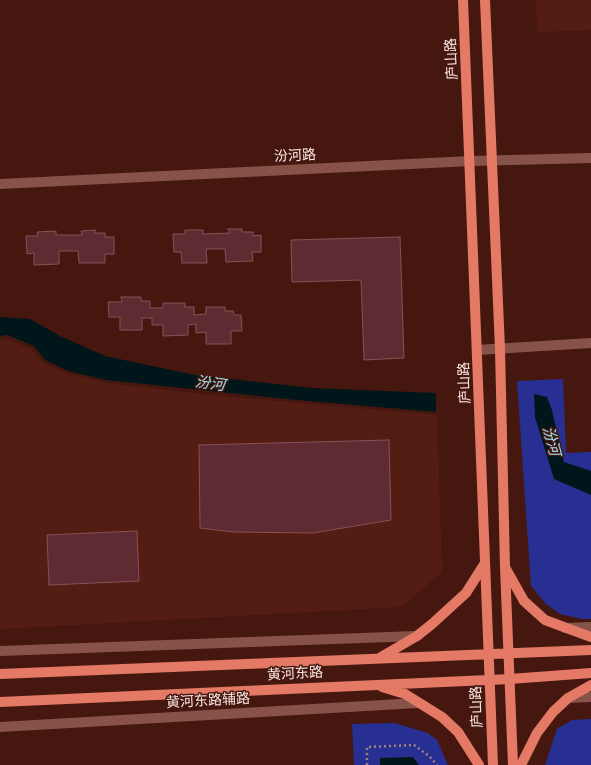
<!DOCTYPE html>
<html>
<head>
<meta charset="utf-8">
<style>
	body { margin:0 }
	canvas { display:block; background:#46170f }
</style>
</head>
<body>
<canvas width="591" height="765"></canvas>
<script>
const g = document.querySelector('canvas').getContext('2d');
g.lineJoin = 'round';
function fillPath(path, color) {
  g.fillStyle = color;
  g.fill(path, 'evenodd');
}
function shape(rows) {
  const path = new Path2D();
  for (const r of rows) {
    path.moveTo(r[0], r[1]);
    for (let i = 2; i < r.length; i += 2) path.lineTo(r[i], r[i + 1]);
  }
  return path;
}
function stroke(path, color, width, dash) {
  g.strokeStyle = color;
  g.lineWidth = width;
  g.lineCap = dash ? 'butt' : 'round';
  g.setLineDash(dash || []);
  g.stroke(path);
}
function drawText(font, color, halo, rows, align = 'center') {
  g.font = font + ' "IBM Plex Sans","Noto Sans SC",sans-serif';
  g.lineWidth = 3;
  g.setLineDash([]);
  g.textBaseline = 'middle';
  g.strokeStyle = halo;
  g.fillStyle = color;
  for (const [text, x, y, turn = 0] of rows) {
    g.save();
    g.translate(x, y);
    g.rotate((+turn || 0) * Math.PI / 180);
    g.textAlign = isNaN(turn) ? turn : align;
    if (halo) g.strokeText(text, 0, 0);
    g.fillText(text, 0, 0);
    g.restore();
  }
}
fillPath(shape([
	[536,0,591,0,591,30,537,32],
	[7,339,31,349,43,363,68,374,106,383,230,397,437,415,442,572,401,607,0,629,0,340]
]), '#531d14');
fillPath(shape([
	[563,379,566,453,591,452,591,619,582,619,560,614,546,604,531,586,517,381],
	[591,719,591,765,545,765,557,729,572,720],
	[394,723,428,733,437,740,448,765,354,765,352,724]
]), '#273092');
fillPath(shape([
	[0,317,30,319,60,336,105,356,195,375,312,388,436,393,436,412,296,400,106,380,68,371,45,360,34,346,7,335,0,336],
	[534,394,547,397,552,410,564,462,591,471,591,495,554,479,535,417],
	[413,757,419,765,380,765,380,758]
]), '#00161b');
const building = shape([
	[228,229,242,229,242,232,253,232,253,236,261,235,261,252,252,252,253,261,226,262,225,249,206,249,207,263,182,263,181,252,174,252,173,234,185,234,185,230,203,230,203,234,230,233,228,229],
	[95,230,95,233,105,233,105,237,114,237,114,254,105,254,105,263,79,263,78,251,59,251,59,264,34,265,34,253,27,254,26,236,38,236,37,232,56,231,56,235,82,235,81,231,95,230],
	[400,237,404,358,364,360,361,280,292,282,291,240,400,237],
	[121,297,141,297,141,301,150,301,150,308,163,308,163,303,185,303,185,307,194,307,194,315,206,314,206,307,225,307,225,311,233,311,234,315,241,315,242,331,231,331,231,344,206,344,206,332,196,333,196,324,188,325,188,335,163,336,163,325,152,325,152,318,142,318,142,330,120,330,120,317,109,317,108,302,122,302,121,297],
	[389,440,391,520,313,533,233,532,200,528,199,445,389,440],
	[137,531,139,581,49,585,47,535,137,531]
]);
fillPath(building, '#5e2b33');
stroke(building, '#885158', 1);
stroke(shape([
	[367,765,367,747,414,745,429,756,437,765]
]), '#a3827c', 2.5, [2, 3]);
stroke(shape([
	[0,184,471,161,591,158],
	[477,350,591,343],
	[565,628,591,627],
	[0,651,417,636],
	[568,698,591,697],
	[0,727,418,703]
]), '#875349', 10);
stroke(shape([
	[463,0,493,765],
	[485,0,500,349,505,567,513,765],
	[506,569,524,601,545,620,591,637],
	[381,657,417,636,432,624,466,593,485,563],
	[0,674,591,650],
	[382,687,405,694,442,717,458,732,479,765],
	[0,702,510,679,591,673],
	[521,765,537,733,553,712,568,698,591,685]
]), '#e47a66', 10);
drawText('14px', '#fbe7e3', '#46170f', [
	["庐山路",452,59,-93],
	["汾河路",295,156,-3],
	["庐山路",465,383,-92],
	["黄河东路",295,674,-3],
	["黄河东路辅路",208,701,-3],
	["庐山路",477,707,-92]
]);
drawText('italic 15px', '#98e2f1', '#46170f', [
	["汾河",210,384,8],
	["汾河",551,441,75]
]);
</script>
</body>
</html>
